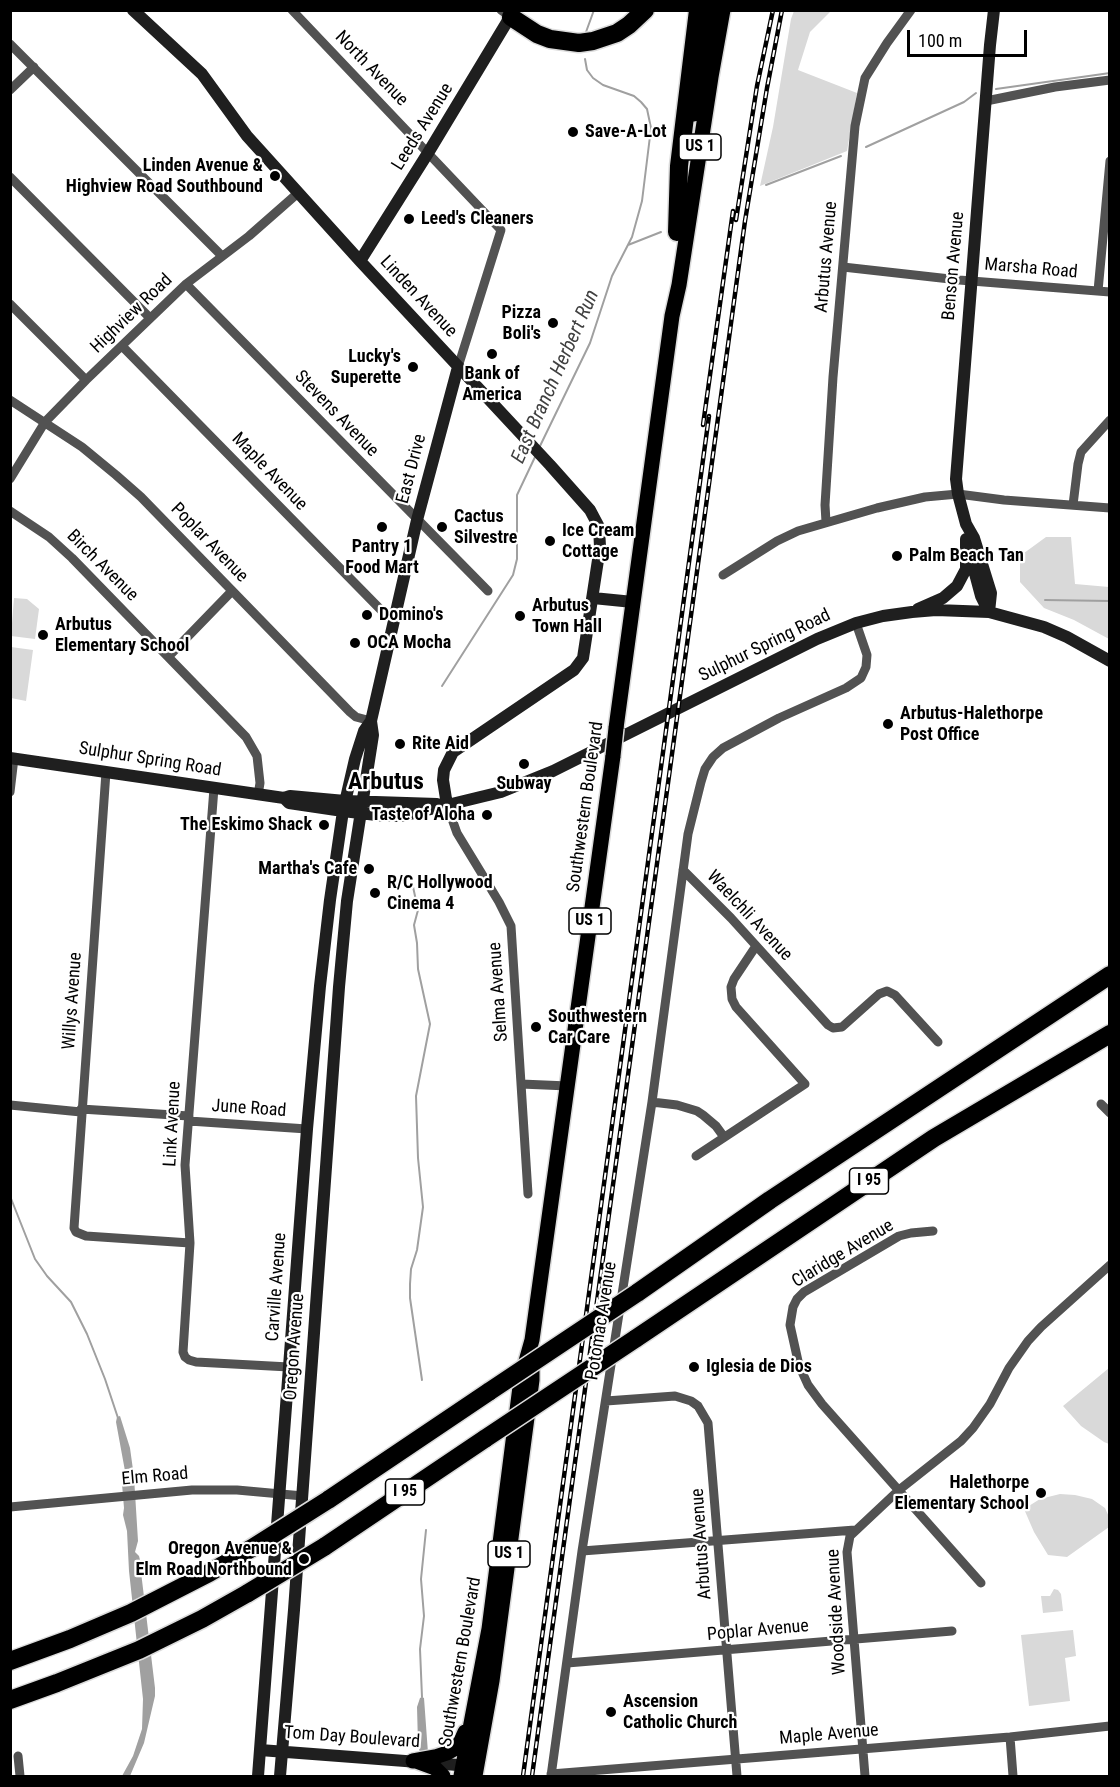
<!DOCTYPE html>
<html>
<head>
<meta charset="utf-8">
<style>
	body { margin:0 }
	#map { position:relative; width:1120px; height:1787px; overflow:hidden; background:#fff; font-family:"Roboto Condensed",sans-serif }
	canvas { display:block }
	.frame { position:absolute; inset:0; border:12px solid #000; pointer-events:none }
	.scale { position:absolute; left:907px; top:30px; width:120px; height:27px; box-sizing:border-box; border:3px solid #000; border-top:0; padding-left:8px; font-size:18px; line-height:21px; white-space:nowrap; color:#000; -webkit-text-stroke:4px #fff; paint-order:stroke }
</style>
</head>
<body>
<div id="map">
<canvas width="1120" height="1787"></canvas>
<div class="frame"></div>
<div class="scale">100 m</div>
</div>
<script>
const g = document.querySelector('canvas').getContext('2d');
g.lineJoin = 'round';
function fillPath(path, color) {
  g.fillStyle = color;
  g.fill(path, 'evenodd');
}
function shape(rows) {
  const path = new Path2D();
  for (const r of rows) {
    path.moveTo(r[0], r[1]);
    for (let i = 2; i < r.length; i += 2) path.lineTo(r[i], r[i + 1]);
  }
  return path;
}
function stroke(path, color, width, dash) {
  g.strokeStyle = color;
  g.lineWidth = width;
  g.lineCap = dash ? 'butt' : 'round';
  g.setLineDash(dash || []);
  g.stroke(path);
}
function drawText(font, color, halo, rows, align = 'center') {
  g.font = font + ' "Roboto Condensed",sans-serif';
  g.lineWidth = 4.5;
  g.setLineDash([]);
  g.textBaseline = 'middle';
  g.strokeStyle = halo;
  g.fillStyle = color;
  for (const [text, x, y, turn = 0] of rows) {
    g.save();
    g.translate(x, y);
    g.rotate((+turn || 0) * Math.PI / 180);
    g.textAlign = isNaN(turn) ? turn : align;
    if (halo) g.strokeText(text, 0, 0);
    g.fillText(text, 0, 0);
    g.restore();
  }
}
fillPath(shape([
	[794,11,831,11,810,32,798,70,857,93,847,151,760,186,773,127,791,19],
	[1046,537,1071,537,1075,584,1109,587,1109,639,1074,620,1044,608,1020,582,1020,556],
	[14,598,27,599,39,609,35,639,11,636],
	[11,647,33,650,26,701,11,698],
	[1109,1368,1109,1444,1104,1442,1081,1426,1063,1406],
	[1060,1494,1075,1495,1092,1499,1105,1508,1109,1517,1109,1527,1067,1557,1048,1555,1034,1532,1024,1509,1040,1499],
	[1054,1589,1058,1590,1061,1594,1063,1611,1043,1613,1041,1596,1050,1596],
	[1073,1630,1076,1656,1065,1658,1070,1701,1029,1706,1021,1635]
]), '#d9d9d9');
fillPath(shape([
	[120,1416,130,1448,134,1477,138,1541,135,1552,139,1556,141,1564,141,1572,155,1688,155,1696,144,1743,130,1776,122,1776,133,1756,142,1729,143,1699,129,1571,127,1531,123,1515,124,1508,122,1484,124,1480,125,1471,116,1422,117,1417],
	[422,1697,424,1698,428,1753,420,1753,418,1744,417,1707,420,1698]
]), '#a0a0a0');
stroke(shape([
	[586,32,594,10],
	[996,89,1110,73],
	[866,147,964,102,976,93],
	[766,185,841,156],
	[628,245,661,232],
	[540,446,590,343,612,276,632,237,642,201,651,128,647,109,641,102,634,96,603,85,593,78,587,70,585,59],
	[1045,600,1110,601],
	[442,686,513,575,517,559,517,495,535,457],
	[412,882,418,910,414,925,417,943,418,969,430,1024,416,1096,418,1158,423,1207,417,1250,411,1269,410,1284,410,1298,422,1380],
	[10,1196,35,1259,47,1276,71,1302,87,1334,105,1379,118,1418],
	[422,1697,420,1649,424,1616,421,1579,426,1530]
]), '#a0a0a0', 2);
const primary = shape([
	[694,114,710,10],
	[616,728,672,316,679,285,711,77,723,10],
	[413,1761,435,1757,447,1753,456,1748,461,1741,465,1732],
	[416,1761,435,1768,443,1776],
	[461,1776,489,1629,521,1379,532,1340,613,756],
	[475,1776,492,1681,532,1380,532,1358]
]);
const highway = shape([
	[511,17,537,34,550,39,579,43,593,41,617,33,629,25,645,10],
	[677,232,679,166,698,10],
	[637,1293,770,1200,1110,975],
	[635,1339,934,1138,1110,1034],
	[328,1500,490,1391],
	[324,1547,486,1438],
	[10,1661,70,1639,131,1613,209,1573,252,1548],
	[10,1700,57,1683,139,1650,202,1619,248,1593]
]);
stroke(primary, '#dbdbdb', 18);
stroke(highway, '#dbdbdb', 21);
stroke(shape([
	[292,10,501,230,458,367],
	[501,10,511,17],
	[10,44,222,256],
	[10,90,34,67],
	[986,101,1055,87,1110,80],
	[10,177,150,318],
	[843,267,959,280,1110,292],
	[186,284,488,591],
	[1098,291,1110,161],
	[10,304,86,380],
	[122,346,382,611,395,616],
	[10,400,82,447,116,475,141,497,350,712,356,717,371,721],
	[10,479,45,422,86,380,186,284,249,236,298,193],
	[1073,505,1078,464,1081,452,1110,420],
	[10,511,49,537,72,558,246,737,257,756,260,783,258,795],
	[826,522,825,505,833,377,855,126,865,78,887,43,911,10],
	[723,575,777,541,798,531,877,508,925,497,958,494,1004,500,1110,508],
	[169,656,232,591],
	[106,772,74,1228,76,1232,86,1236,190,1243],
	[214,788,185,1165,190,1243,183,1352,185,1357,189,1360,196,1362,289,1367],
	[10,792,14,758],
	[447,805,457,833,499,902,511,926,528,1194],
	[683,870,731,918,828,1025,833,1028,842,1027,879,994,887,991,895,995,938,1042],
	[521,1084,568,1086],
	[652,1102,677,1105,697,1111,703,1115,716,1126,724,1137],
	[1101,1104,1110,1113],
	[10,1105,81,1112],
	[81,1109,189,1116],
	[189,1121,307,1129],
	[696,1156,805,1084,736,1007,732,999,731,987,734,979,756,946],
	[933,1231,911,1233,899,1236,804,1292,797,1299,793,1307,790,1325,798,1361,803,1374,808,1385,822,1404,981,1583],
	[606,1401,675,1396,691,1401,698,1406,708,1423,737,1776],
	[10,1507,192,1490,237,1490,303,1496],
	[582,1551,855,1530],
	[567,1663,952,1631],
	[1010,1737,1013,1776],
	[18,1756,20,1776],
	[551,1774,1010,1737,1110,1726],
	[551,1776,582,1551,652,1102,688,834,701,782,705,769,713,757,723,748,779,718,846,688,861,678,866,667,867,655,856,623],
	[865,1776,847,1552,850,1536,899,1490,961,1441,973,1428,990,1404,1009,1368,1028,1341,1041,1327,1110,1265]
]), '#525252', 9);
stroke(shape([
	[133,10,202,74,247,136,360,261,550,465,590,510,599,527,600,547,583,658,574,670,453,752,444,770,443,780,447,805],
	[360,261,428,153,513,12],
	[970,555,981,596,989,612],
	[593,598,633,602],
	[918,609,943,598,957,586,966,569,966,539],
	[989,612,991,593,974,538,966,524,958,494,956,479,990,45,994,10],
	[10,758,284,798,290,796,345,801,437,804],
	[284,798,289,803,343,811,385,816,402,816,501,792,553,771,817,639,856,623,883,616,912,612,936,610,989,612,1044,627,1067,637,1110,661],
	[260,1750,471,1766],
	[258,1776,307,1129,320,986,330,900,343,811,355,759,364,731,371,721],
	[280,1776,294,1610,339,987,347,901,373,735,371,721,417,520,458,367]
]), '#1f1f1f', 12);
stroke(primary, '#000', 15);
stroke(highway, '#000', 18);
const rail = shape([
	[736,220,757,86,773,10],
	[703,425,733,211],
	[523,1776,709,416],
	[532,1776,745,221,767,88,782,10]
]);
stroke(rail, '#000', 4.5);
stroke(rail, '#fff', 2, [7]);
const primaryBridge = shape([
	[613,756,616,728]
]);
const highwayBridge = shape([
	[490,1391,637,1293],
	[486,1438,635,1339],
	[252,1548,328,1500],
	[248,1593,324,1547]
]);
stroke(primaryBridge, '#dbdbdb', 18, []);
stroke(highwayBridge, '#dbdbdb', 21, []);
stroke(primaryBridge, '#000', 15);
stroke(highwayBridge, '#000', 18);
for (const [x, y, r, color] of [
	[573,132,6,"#000"],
	[275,176,6,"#000"],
	[409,219,6,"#000"],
	[553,323,6,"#000"],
	[492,354,6,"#000"],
	[413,367,6,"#000"],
	[382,527,6,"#000"],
	[442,527,6,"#000"],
	[550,541,6,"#000"],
	[897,556,6,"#000"],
	[367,615,6,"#000"],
	[520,616,6,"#000"],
	[43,635,6,"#000"],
	[355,643,6,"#000"],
	[888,724,6,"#000"],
	[400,744,6,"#000"],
	[524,764,6,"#000"],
	[487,815,6,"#000"],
	[324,825,6,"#000"],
	[369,869,6,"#000"],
	[375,893,6,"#000"],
	[536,1027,6,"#000"],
	[694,1367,6,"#000"],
	[1041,1493,6,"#000"],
	[304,1559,6,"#000"],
	[611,1712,6,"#000"]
]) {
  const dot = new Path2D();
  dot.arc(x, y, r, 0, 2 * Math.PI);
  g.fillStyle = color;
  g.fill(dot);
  stroke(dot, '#fff', 2);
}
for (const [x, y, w] of [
	[700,147,42],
	[590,921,42],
	[869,1181,39],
	[405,1492,39],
	[509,1554,42]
]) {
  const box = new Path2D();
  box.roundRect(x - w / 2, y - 13, w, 26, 4.5);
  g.fillStyle = '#fff';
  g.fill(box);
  stroke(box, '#000', 1.5);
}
drawText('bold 16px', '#000', null, [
	["US 1",700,147],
	["US 1",590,921],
	["I 95",869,1181],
	["I 95",405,1492],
	["US 1",509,1554]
]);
drawText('18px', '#000', '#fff', [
	["North Avenue",371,69,46],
	["Leeds Avenue",423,127,-58],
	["Arbutus Avenue",827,257,-85],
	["Benson Avenue",954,266,-85],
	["Marsha Road",1031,269,5],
	["Linden Avenue",418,297,47],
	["Highview Road",132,314,-44],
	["Stevens Avenue",336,414,46],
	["East Drive",412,469,-75],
	["Maple Avenue",269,472,46],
	["Poplar Avenue",209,543,46],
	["Birch Avenue",102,566,45],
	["Sulphur Spring Road",765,646,-26],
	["Sulphur Spring Road",150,760,9],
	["Southwestern Boulevard",586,807,-82],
	["Waelchli Avenue",749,916,47],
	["Selma Avenue",499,992,-94],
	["Willys Avenue",73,1001,-86],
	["June Road",249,1109,4],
	["Link Avenue",173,1124,-87],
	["Claridge Avenue",843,1254,-31],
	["Carville Avenue",277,1287,-86],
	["Potomac Avenue",602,1321,-81],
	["Oregon Avenue",295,1347,-86],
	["Elm Road",155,1477,-5],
	["Arbutus Avenue",702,1544,-94],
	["Woodside Avenue",837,1612,-93],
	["Poplar Avenue",758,1631,-5],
	["Southwestern Boulevard",461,1662,-80],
	["Maple Avenue",829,1735,-5],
	["Tom Day Boulevard",352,1738,4]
]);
drawText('bold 18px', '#000', '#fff', [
	["Save-A-Lot",585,132],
	["Linden Avenue &",263,166,"right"],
	["Highview Road Southbound",263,187,"right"],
	["Leed's Cleaners",421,219],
	["Pizza",541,313,"right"],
	["Boli's",541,334,"right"],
	["Lucky's",401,357,"right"],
	["Superette",401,378,"right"],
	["Bank of",492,374,"center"],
	["America",492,395,"center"],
	["Cactus",454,517],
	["Silvestre",454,538],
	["Ice Cream",562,531],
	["Cottage",562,552],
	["Pantry 1",382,547,"center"],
	["Food Mart",382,568,"center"],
	["Palm Beach Tan",909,556],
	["Arbutus",532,606],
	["Town Hall",532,627],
	["Domino's",379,615],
	["Arbutus",55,625],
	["Elementary School",55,646],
	["OCA Mocha",367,643],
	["Arbutus-Halethorpe",900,714],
	["Post Office",900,735],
	["Rite Aid",412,744],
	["Subway",524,784,"center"],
	["Taste of Aloha",475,815,"right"],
	["The Eskimo Shack",312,825,"right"],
	["Martha's Cafe",357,869,"right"],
	["R/C Hollywood",387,883],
	["Cinema 4",387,904],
	["Southwestern",548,1017],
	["Car Care",548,1038],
	["Iglesia de Dios",706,1367],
	["Halethorpe",1029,1483,"right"],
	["Elementary School",1029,1504,"right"],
	["Oregon Avenue &",292,1549,"right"],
	["Elm Road Northbound",292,1570,"right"],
	["Ascension",623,1702],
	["Catholic Church",623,1723]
], 'left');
drawText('italic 20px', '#414141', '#fff', [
	["East Branch Herbert Run",556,377,-66]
]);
drawText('bold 24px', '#000', '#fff', [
	["Arbutus",386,783]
]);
</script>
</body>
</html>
